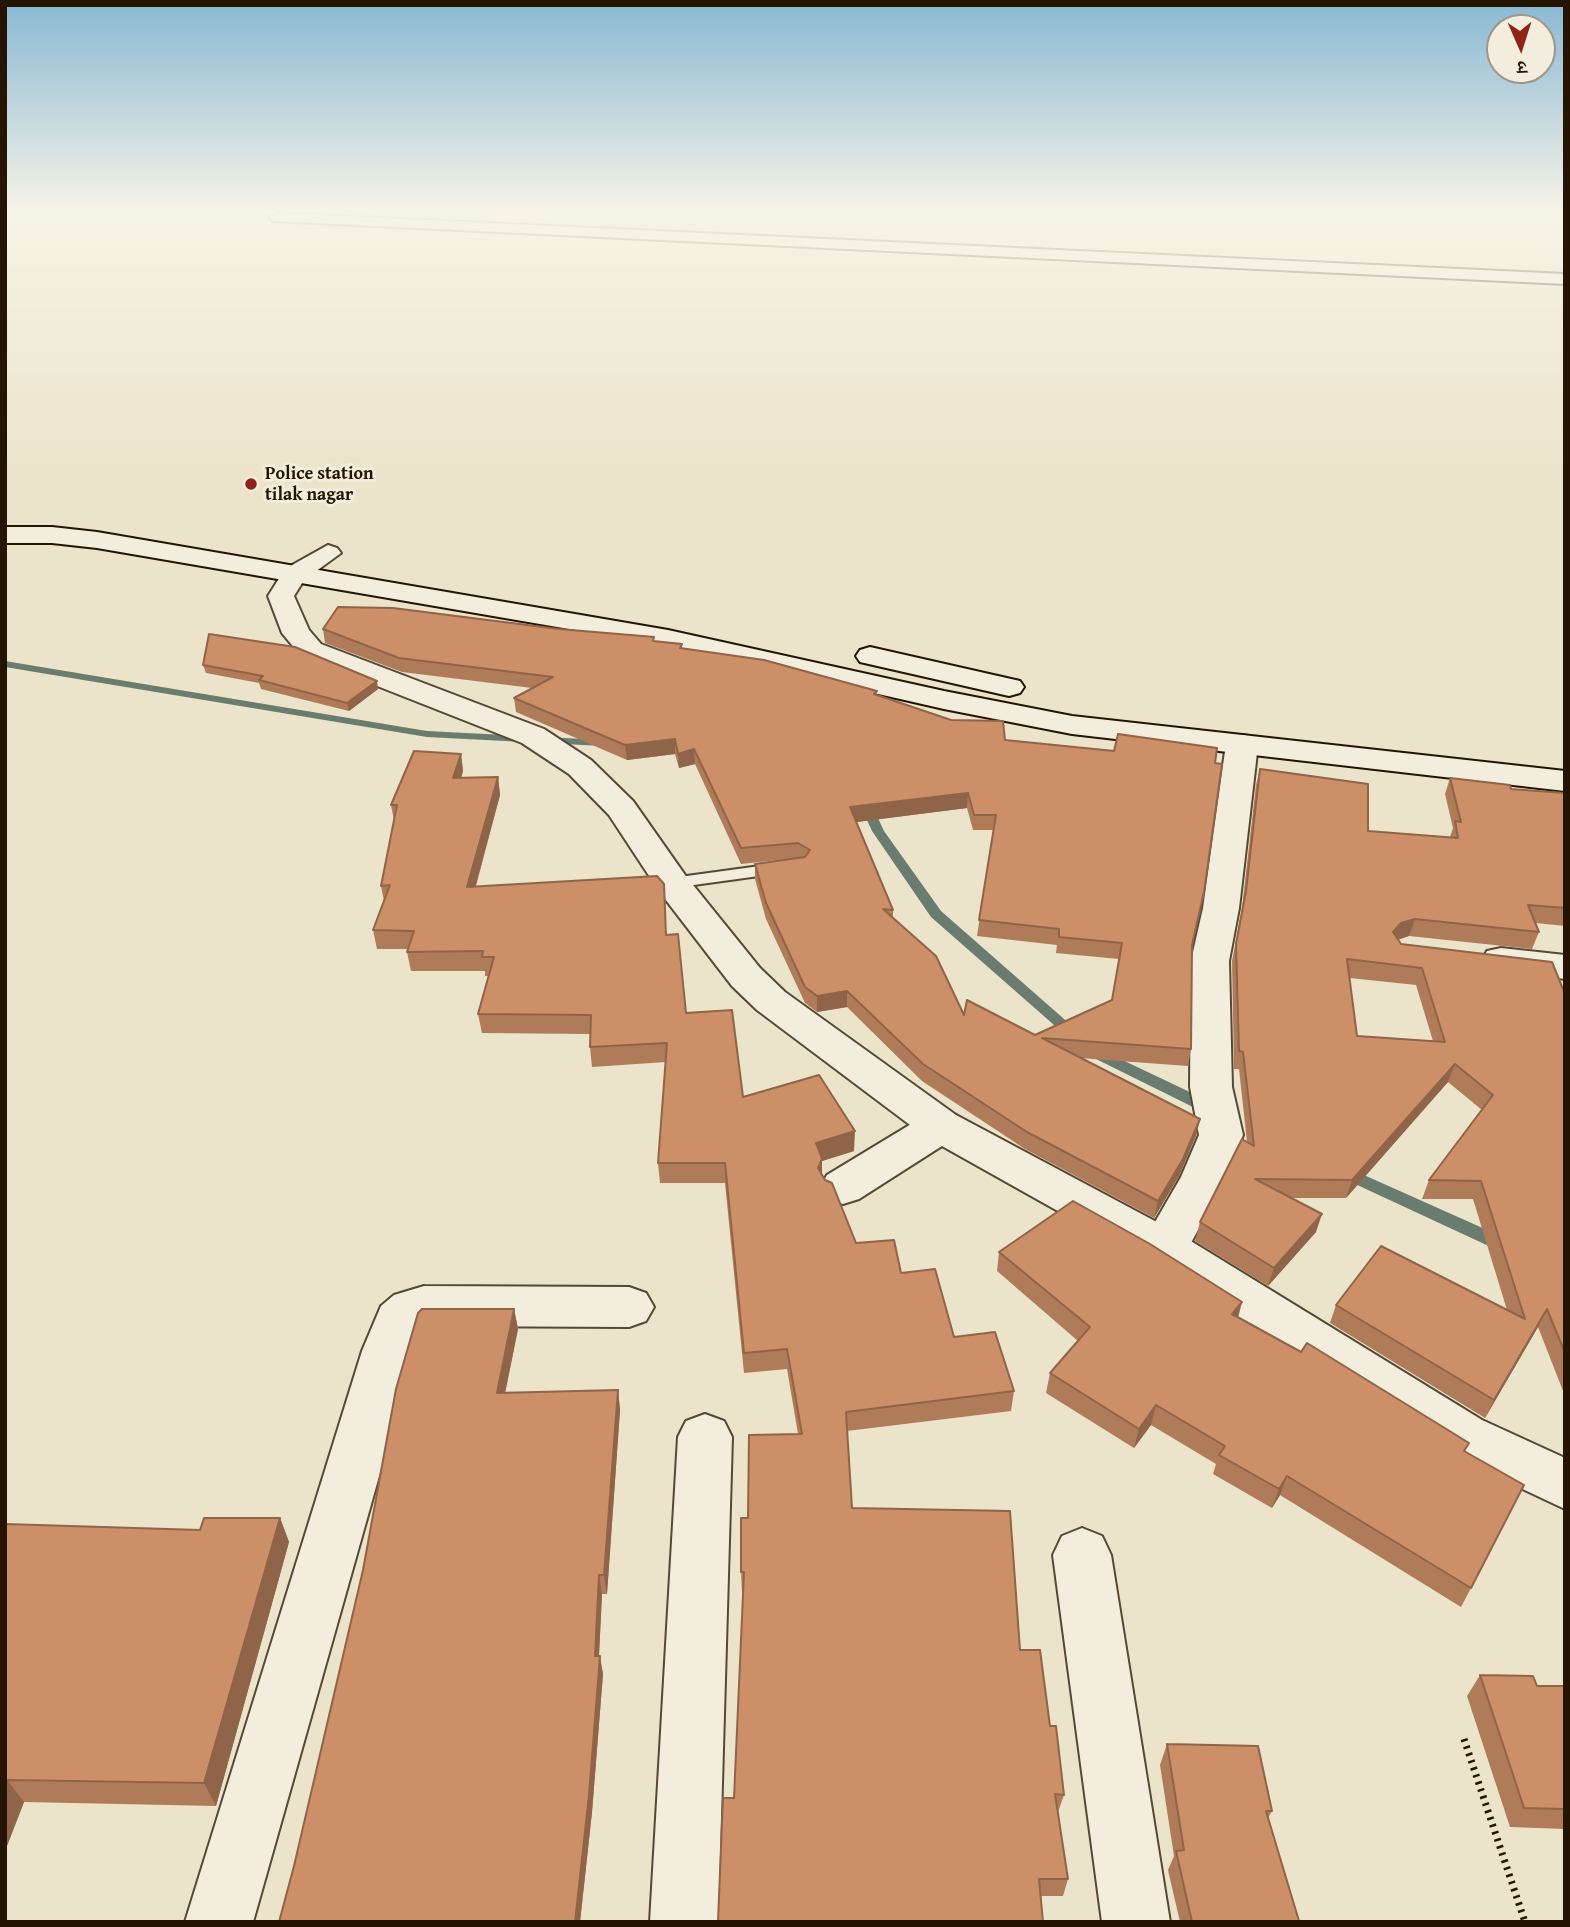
<!DOCTYPE html>
<html>
<head>
<meta charset="utf-8">
<style>
	body { margin:0 }
	#map { position:relative; width:1570px; height:1927px; overflow:hidden; background:#ebe4ca; font-family:"Gentium Book Plus","Noto Serif Devanagari",serif }
	canvas { display:block }
	.frame { position:absolute; inset:0; border:7px solid #251402; pointer-events:none }
	.north { position:absolute; left:1486px; top:14px; width:70px; height:70px; box-sizing:border-box; background:#f2eddd; border:2px solid #a09685; border-radius:50%; rotate:177deg; font-size:19px; font-weight:700; line-height:28px; text-align:center; color:#251402 }
	.north::after { content:''; display:block; margin:auto; width:24px; height:32px; background:#8f2418; clip-path:polygon(50% 0,100% 100%,50% 72%,0 100%) }
</style>
</head>
<body>
<div id="map">
<canvas width="1570" height="1927"></canvas>
<div class="frame"></div>
<div class="north">उ</div>
</div>
<script>
const g = document.querySelector('canvas').getContext('2d');
g.lineJoin = 'round';
function shape(rows) {
  const path = new Path2D();
  for (const r of rows) {
    path.moveTo(r[0], r[1]);
    for (let i = 2; i < r.length; i += 2) path.lineTo(r[i], r[i + 1]);
  }
  return path;
}
function fillPath(path, color) {
  g.fillStyle = color;
  g.fill(path, 'evenodd');
}
function stroke(path, color, width, dash) {
  g.strokeStyle = color;
  g.lineWidth = width;
  g.lineCap = dash ? 'butt' : 'round';
  g.setLineDash(dash || []);
  g.stroke(path);
}
function drawText(font, color, halo, rows, align = 'center') {
  g.font = font + ' "Gentium Book Plus",serif';
  g.lineWidth = 6;
  g.setLineDash([]);
  g.textBaseline = 'middle';
  g.strokeStyle = halo;
  g.fillStyle = color;
  for (const [text, x, y, turn = 0] of rows) {
    g.save();
    g.translate(x, y);
    g.rotate((+turn || 0) * Math.PI / 180);
    g.textAlign = isNaN(turn) ? turn : align;
    if (halo) g.strokeText(text, 0, 0);
    g.fillText(text, 0, 0);
    g.restore();
  }
}
fillPath(shape([
	[5,661,427,731,603,740,609,743,603,746,427,737,5,667,5,661],
	[866,801,872,805,884,831,941,911,1080,1033,1082,1036,1080,1039,1070,1039,931,917,872,831,860,805,866,801],
	[1097,1048,1213,1103,1215,1107,1213,1111,1207,1112,1201,1111,1092,1057,1089,1053,1097,1048],
	[1346,1167,1505,1238,1508,1243,1505,1248,1499,1250,1493,1248,1340,1177,1338,1173,1340,1169,1346,1167]
]), '#6a7b6f');
const service = shape([
	[782,863,788,864,791,868,788,872,672,888,663,883,672,878,782,863]
]);
const minor = shape([
	[278,213,1565,274,1565,284,273,221,270,218,278,213],
	[1242,735,1253,737,1258,744,1239,908,1229,961,1232,1087,1243,1135,1226,1179,1181,1261,1164,1266,1147,1261,1140,1248,1181,1177,1199,1135,1190,1087,1191,961,1203,908,1226,744,1231,737,1242,735],
	[1501,948,1565,955,1565,979,1487,969,1482,960,1487,951,1501,948],
	[941,1110,956,1115,963,1126,956,1137,859,1199,843,1204,827,1199,820,1187,827,1175,926,1115,941,1110],
	[424,1286,629,1287,646,1293,654,1307,646,1321,629,1327,426,1326,420,1331,253,1922,185,1922,362,1351,381,1306,394,1295,424,1286],
	[705,1414,724,1421,732,1437,718,1922,650,1922,678,1437,686,1421,705,1414],
	[1082,1528,1102,1536,1111,1555,1170,1922,1102,1922,1053,1555,1062,1536,1082,1528]
]);
const tertiary = shape([
	[328,545,337,548,341,553,304,580,294,596,309,630,321,644,544,729,591,760,633,801,685,875,760,968,785,992,956,1115,1181,1235,1482,1420,1565,1458,1565,1509,1444,1452,1147,1261,926,1137,757,1010,732,986,659,891,609,815,569,774,522,743,301,656,282,633,268,596,285,569,328,545]
]);
const secondary = shape([
	[5,527,52,527,97,532,668,630,944,691,1072,716,1565,771,1565,791,1072,734,944,709,668,646,97,548,52,543,5,543,5,527],
	[870,647,1020,681,1024,687,1020,693,1009,696,860,662,856,656,860,650,870,647]
]);
stroke(service, '#564834', 4);
stroke(minor, '#564834', 4);
stroke(tertiary, '#564834', 4);
stroke(secondary, '#251402', 4);
stroke(shape([
	[1464,1739,1525,1922]
]), '#251402', 7, [2.5, 5]);
fillPath(service, '#f2eddd');
fillPath(minor, '#f2eddd');
fillPath(tertiary, '#f2eddd');
fillPath(secondary, '#f2eddd');
fillPath(shape([
	[323,629,654,641,876,695,1005,740,1192,946,1191,1049,1188,1066,1079,1058,1200,1119,1196,1136,1179,1176,1154,1218,1025,1149,922,1081,847,1007,817,1012,805,1003,766,919,755,879,755,864,788,859,741,864,695,764,679,768,675,754,627,760,516,712,514,698,532,688,402,672,325,643],
	[967,808,973,830,993,830,977,936,1057,945,1056,953,1119,959,1112,1000,1035,1035,964,1015,893,918,893,910,856,822],
	[203,665,378,689,349,711,261,689,259,683,206,673],
	[461,754,463,771,461,778,498,777,500,795,476,886,666,935,686,1013,743,1097,854,1151,822,1161,822,1175,856,1243,901,1273,954,1337,1014,1391,1011,1411,847,1431,852,1508,1020,1650,1050,1726,1064,1795,1058,1812,1068,1879,1063,1896,1041,1896,734,1798,744,1592,742,1592,741,1572,748,1518,798,1434,787,1369,744,1373,725,1183,660,1183,658,1163,666,1062,592,1067,590,1047,590,1034,482,1033,478,1014,488,976,485,976,485,971,411,971,407,952,408,949,377,949,373,930,384,901,381,886,394,821,391,805],
	[1260,769,1368,831,1450,837,1453,828,1445,794,1450,778,1511,789,1565,793,1565,926,1536,923,1539,932,1532,949,1409,936,1398,940,1401,944,1565,994,1565,1396,1538,1327,1485,1418,1330,1323,1336,1305,1507,1310,1473,1199,1422,1199,1429,1180,1482,1110,1448,1082,1346,1198,1290,1198,1316,1232,1268,1286,1195,1241,1200,1222,1247,1142,1239,1069,1234,1069,1232,961,1242,908,1256,785],
	[1350,978,1416,985,1433,1041,1357,1036],
	[999,1252,1238,1317,1469,1443,1465,1451,1471,1588,1461,1607,1280,1495,1272,1508,1213,1474,1216,1464,1151,1425,1134,1448,1046,1393,1050,1373,1078,1341,997,1271],
	[514,1309,518,1329,505,1393,618,1390,620,1410,607,1594,602,1594,599,1656,603,1674,592,1812,580,1922,279,1922],
	[280,1518,289,1542,216,1806,24,1802,5,1851,5,1524,200,1530],
	[1480,1675,1537,1686,1565,1686,1565,1829,1510,1827,1467,1696],
	[1167,1744,1272,1811,1268,1818,1299,1922,1180,1922,1168,1870,1174,1856,1160,1765]
]), '#b07b59');
fillPath(shape([
	[377,681,378,689,349,711,347,703],
	[675,739,675,754,627,760,625,745],
	[694,749,695,764,679,768,678,754],
	[461,754,463,771,456,795,453,778],
	[498,777,500,795,470,906,467,887],
	[968,793,967,808,849,823,850,807],
	[1415,919,1409,936,1395,940,1393,932,1401,923],
	[847,991,847,1007,817,1012,817,996],
	[1455,1064,1448,1082,1346,1198,1352,1180],
	[1200,1119,1196,1136,1179,1176,1154,1218,1158,1201],
	[855,1131,854,1151,822,1161,822,1179,815,1163,816,1143],
	[1322,1214,1316,1232,1268,1286,1274,1268],
	[1242,1302,1237,1322,1232,1314],
	[514,1309,518,1329,501,1413,497,1393],
	[1547,1309,1538,1327,1485,1418,1494,1400],
	[618,1390,620,1410,607,1594,604,1575],
	[1156,1405,1151,1425,1134,1448,1139,1429],
	[1287,1476,1280,1495,1272,1508,1279,1489],
	[280,1518,289,1542,216,1806,204,1783],
	[599,1575,602,1594,598,1674,595,1656],
	[600,1656,603,1674,592,1812,580,1922,575,1922],
	[7,1780,24,1802,5,1851,5,1785]
]), '#906448');
const building = shape([
	[338,607,393,608,559,629,654,637,653,641,682,644,680,648,764,660,877,691,874,694,951,720,1003,721,1005,740,1114,751,1118,734,1217,748,1215,763,1222,764,1204,892,1192,945,1191,1049,1042,1038,1200,1119,1183,1159,1158,1201,1027,1132,923,1064,847,991,817,996,805,987,766,903,755,864,805,857,810,850,798,843,741,848,694,749,678,754,675,739,625,745,514,698,553,677,399,658,323,629,338,607],
	[968,793,974,815,996,815,979,920,1059,929,1059,937,1122,943,1112,1000,1035,1035,967,1000,964,1015,936,956,883,909,893,910,850,807,968,793],
	[209,634,295,647,377,681,347,703,259,680,263,676,203,665,209,634],
	[414,751,461,754,453,778,498,777,467,887,657,876,664,884,666,935,678,934,686,1013,732,1010,743,1097,819,1075,855,1131,816,1143,822,1159,818,1168,825,1180,832,1183,856,1243,894,1240,901,1273,935,1269,954,1337,995,1332,1014,1391,846,1412,852,1508,1010,1511,1020,1650,1040,1650,1050,1726,1056,1726,1064,1795,1055,1794,1068,1879,1039,1879,1043,1922,718,1922,723,1798,734,1798,744,1572,741,1572,741,1518,748,1518,749,1435,802,1434,787,1349,744,1353,725,1163,658,1163,667,1043,590,1047,591,1015,478,1014,494,957,482,957,483,951,407,952,414,931,373,930,390,885,381,886,397,805,391,805,414,751],
	[1260,769,1368,784,1368,831,1458,838,1455,821,1461,822,1450,778,1510,785,1511,789,1565,793,1565,908,1528,905,1539,932,1415,919,1401,923,1393,932,1401,944,1552,962,1565,994,1565,1353,1547,1309,1494,1400,1336,1305,1381,1246,1525,1319,1481,1181,1429,1180,1493,1095,1455,1064,1352,1180,1255,1179,1322,1214,1274,1268,1200,1222,1242,1139,1254,1146,1243,1052,1239,1051,1236,944,1246,891,1260,769],
	[1347,959,1422,968,1445,1042,1357,1036,1347,959],
	[1073,1201,1150,1244,1242,1302,1232,1314,1301,1352,1307,1343,1469,1443,1464,1451,1524,1485,1471,1588,1287,1476,1279,1489,1219,1455,1225,1446,1156,1405,1139,1429,1050,1373,1090,1327,999,1252,1073,1201],
	[422,1309,514,1309,497,1393,618,1390,604,1575,599,1575,595,1656,600,1656,589,1795,575,1922,279,1922,294,1866,363,1570,396,1389,418,1313,422,1309],
	[204,1518,280,1518,204,1783,7,1780,5,1785,5,1524,200,1530,204,1518],
	[1480,1675,1533,1676,1537,1686,1565,1686,1565,1809,1524,1808,1480,1675],
	[1167,1744,1258,1746,1272,1811,1266,1811,1299,1921,1192,1922,1176,1851,1184,1850,1167,1744]
]);
fillPath(building, '#cd8f67');
stroke(building, '#906448', 2);
const sky = g.createLinearGradient(0, 0, 0, 478);
sky.addColorStop(0, '#88b8d4');
sky.addColorStop(0.44, '#f6f3e7');
sky.addColorStop(1, '#f6f3e700');
g.fillStyle = sky;
g.fillRect(0, 0, 1570, 478);
for (const [x, y, r, color] of [
	[251,484,7,"#8f2418"]
]) {
  const dot = new Path2D();
  dot.arc(x, y, r, 0, 2 * Math.PI);
  g.fillStyle = color;
  g.fill(dot);
  stroke(dot, '#f2eddd', 2.5);
}
drawText('bold 18px', '#251402', '#f2eddd', [
	["Police station",265,474],
	["tilak nagar",265,495]
], 'left');
</script>
</body>
</html>
